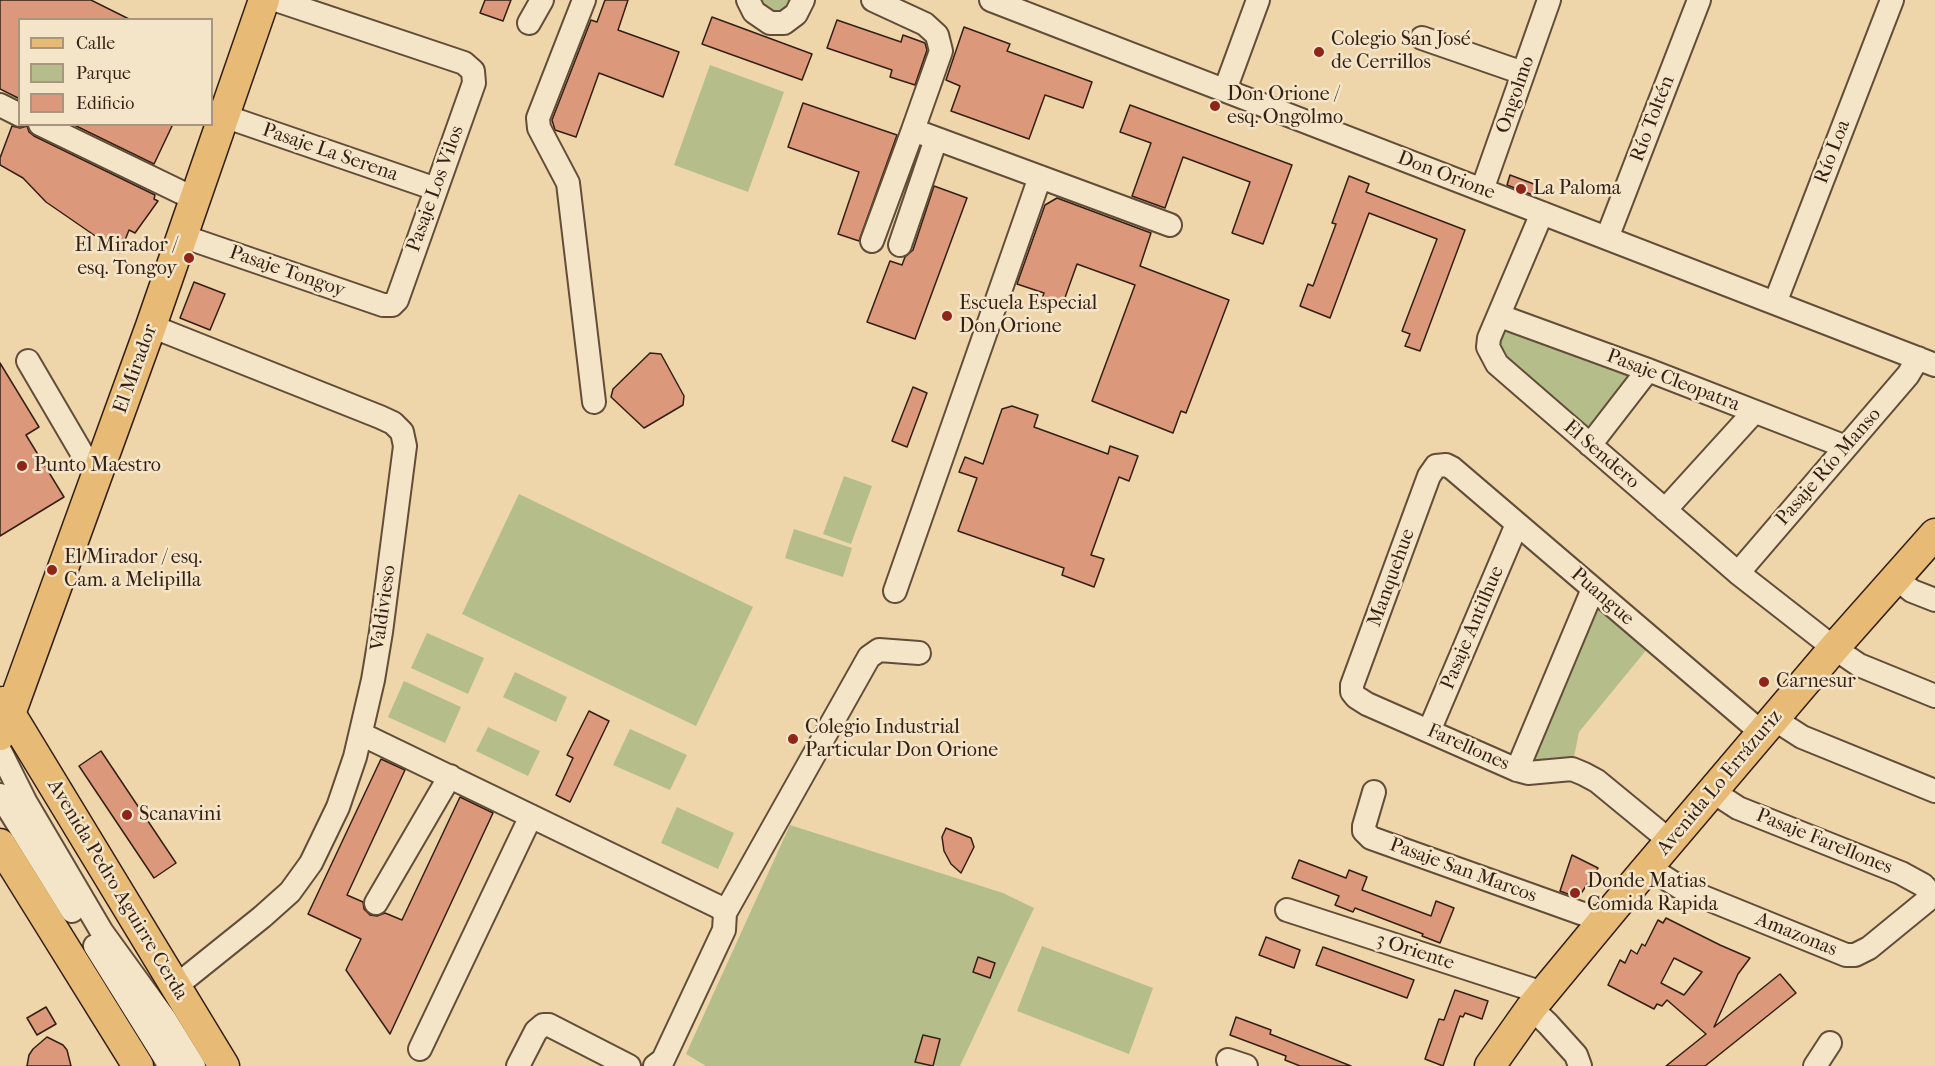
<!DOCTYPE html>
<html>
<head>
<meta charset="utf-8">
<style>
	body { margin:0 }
	#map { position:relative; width:1935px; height:1066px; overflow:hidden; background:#eed6aa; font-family:"IM FELL French Canon",serif }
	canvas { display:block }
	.legend { position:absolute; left:18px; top:18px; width:195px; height:108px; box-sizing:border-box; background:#f4e4c8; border:2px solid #a79580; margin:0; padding:8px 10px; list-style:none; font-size:18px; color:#341f13 }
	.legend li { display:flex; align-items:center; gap:12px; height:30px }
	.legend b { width:30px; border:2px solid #a79580 }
</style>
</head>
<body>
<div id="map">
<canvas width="1935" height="1066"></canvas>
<ul class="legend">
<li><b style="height:8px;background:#e7bb75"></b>Calle</li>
<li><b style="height:16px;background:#b5be8b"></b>Parque</li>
<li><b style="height:16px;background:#db987b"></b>Edificio</li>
</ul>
</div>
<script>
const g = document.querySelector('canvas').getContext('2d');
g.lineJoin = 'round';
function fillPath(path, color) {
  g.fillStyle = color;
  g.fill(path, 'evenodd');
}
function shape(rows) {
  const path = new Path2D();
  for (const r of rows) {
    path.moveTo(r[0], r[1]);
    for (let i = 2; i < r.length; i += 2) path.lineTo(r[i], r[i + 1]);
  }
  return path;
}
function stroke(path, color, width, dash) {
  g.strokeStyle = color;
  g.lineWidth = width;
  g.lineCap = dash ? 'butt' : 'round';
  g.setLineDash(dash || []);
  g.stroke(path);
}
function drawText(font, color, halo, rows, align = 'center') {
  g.font = font + ' "IM FELL French Canon",serif';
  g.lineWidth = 5;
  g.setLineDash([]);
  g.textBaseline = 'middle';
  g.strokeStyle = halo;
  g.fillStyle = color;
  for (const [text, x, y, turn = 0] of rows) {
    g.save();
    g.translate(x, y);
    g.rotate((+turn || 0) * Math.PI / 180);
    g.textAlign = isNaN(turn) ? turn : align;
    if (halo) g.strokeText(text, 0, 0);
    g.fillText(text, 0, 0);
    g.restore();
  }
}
fillPath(shape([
	[760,0,794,0,782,12,769,13,760,7],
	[710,65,784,92,748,192,674,165],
	[1502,323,1636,373,1590,436,1504,363,1497,346],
	[844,476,872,486,851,544,823,534],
	[519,494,753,607,696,726,462,614],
	[794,529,852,548,843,577,785,558],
	[1594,603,1648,648,1579,732,1574,757,1563,757,1540,762,1527,760],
	[427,633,484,658,468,694,411,668],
	[515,672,567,697,556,722,503,697],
	[404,681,461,707,445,743,388,717],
	[488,727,540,751,528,776,476,751],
	[630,729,687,755,670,790,613,765],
	[677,807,734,833,718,869,661,843],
	[790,825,1003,893,1034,908,960,1066,706,1066,686,1054],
	[1042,946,1153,988,1129,1054,1017,1011]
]), '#b5be8b');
const building = shape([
	[0,0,91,0,131,20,20,20,20,99,0,89,0,0],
	[485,0,511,0,503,21,480,13,485,0],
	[605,0,628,0,618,30,679,52,663,97,599,73,576,137,555,130,552,120,591,20,597,22,605,0],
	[712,17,812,54,802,80,702,44,712,17],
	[837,20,901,42,903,35,925,43,927,50,915,85,890,77,892,70,827,48,837,20],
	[964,27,1010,44,1007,51,1092,82,1083,108,1045,95,1029,139,951,111,960,86,946,80,964,27],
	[803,103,897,135,859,241,838,234,859,172,788,147,803,103],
	[1130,105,1292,165,1263,244,1232,233,1250,182,1183,157,1165,208,1132,196,1151,143,1120,132,1130,105],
	[72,124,173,124,154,164,72,124],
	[12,126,20,128,27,126,29,132,34,136,155,195,154,199,158,201,135,233,129,230,120,253,46,202,23,178,0,165,0,158,12,126],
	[1510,175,1539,186,1535,196,1507,185,1510,175],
	[1349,176,1369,184,1366,192,1465,230,1420,351,1405,346,1410,334,1402,331,1437,239,1369,213,1330,318,1300,306,1308,284,1313,286,1336,224,1332,223,1349,176],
	[934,186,967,198,915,339,867,322,890,261,902,265,905,257,913,250,934,186],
	[1057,198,1151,233,1140,266,1229,300,1186,413,1181,411,1173,433,1092,401,1135,285,1077,264,1062,306,1042,299,1044,293,1017,284,1045,205,1057,198],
	[194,282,225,294,210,330,180,318,194,282],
	[650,353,661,354,684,396,683,405,644,428,611,397,613,389,650,353],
	[0,363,39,427,26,435,64,497,0,536,0,363],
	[913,387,927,393,907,447,892,441,913,387],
	[1012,406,1038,415,1034,427,1108,454,1110,446,1138,456,1129,481,1119,477,1091,555,1104,559,1094,587,1062,575,1064,568,958,531,977,478,959,472,965,457,983,464,1002,409,1012,406],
	[589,711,609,721,570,802,556,795,573,758,567,755,589,711],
	[101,751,176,863,154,878,79,766,101,751],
	[381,759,405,770,347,895,363,902,364,909,370,915,377,916,385,913,402,920,460,797,493,813,390,1034,346,970,361,939,308,914,381,759],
	[946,828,971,838,974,847,961,873,951,864,944,851,942,837,946,828],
	[1572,855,1598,868,1578,898,1560,891,1572,855],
	[1299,860,1346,878,1349,870,1367,877,1362,890,1431,916,1436,901,1454,908,1440,943,1422,936,1423,934,1355,908,1353,912,1335,905,1339,896,1292,878,1299,860],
	[1666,918,1720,945,1750,958,1738,974,1714,1027,1780,974,1796,993,1705,1066,1666,1066,1706,1034,1667,1000,1662,1006,1657,1004,1654,1009,1608,985,1620,960,1625,963,1631,950,1637,954,1642,944,1645,946,1658,920,1663,923,1666,918],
	[1674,958,1702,972,1684,995,1661,983,1674,958],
	[1266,937,1300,950,1294,968,1259,955,1266,937],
	[1323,947,1414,980,1407,998,1316,965,1323,947],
	[978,957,995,963,990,978,973,972,978,957],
	[1455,990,1488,1001,1482,1019,1465,1013,1463,1017,1460,1016,1443,1066,1425,1059,1439,1019,1444,1020,1455,990],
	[46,1007,56,1024,37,1035,27,1018,46,1007],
	[1236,1017,1271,1030,1270,1034,1351,1066,1300,1066,1285,1060,1286,1056,1230,1035,1236,1017],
	[923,1035,940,1039,933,1066,915,1062,923,1035],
	[47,1037,63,1045,67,1050,71,1066,27,1066,29,1055,33,1049,47,1037]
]);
fillPath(building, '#db987b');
stroke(building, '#341f13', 1.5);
const minor = shape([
	[584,0,538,118,539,128,568,183,594,402],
	[748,0,754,12,770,23,784,23,796,14,803,0],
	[873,0,925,24,937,35,941,51,913,130,1170,225],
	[991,0,1935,365],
	[529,23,542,0],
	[1422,38,1523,73],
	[1225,90,1258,0],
	[0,105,20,115],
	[224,116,436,189],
	[40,124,195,199],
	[1482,190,1549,0],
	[1542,213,1489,338,1488,347,1497,364,1738,573,1834,648,1859,665,1935,696],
	[182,236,383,305,392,305,397,300,474,83,473,71,464,63,276,0],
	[1607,238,1699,0],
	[872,241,913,130],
	[900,245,936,139],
	[1775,303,1892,0],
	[1500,316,1648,370,1846,447],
	[151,326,380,417,393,423,402,432,405,446,381,632,373,680,355,757,338,807,311,863,290,892,262,917,176,986],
	[28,361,83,455,97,474],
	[1590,445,1648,370],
	[1665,510,1754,412],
	[1738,573,1908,375,1918,358],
	[1897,579,1912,591,1935,600],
	[895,591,1040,177],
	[1774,719,1802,737,1935,791],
	[1429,731,1517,524],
	[361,734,719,907,725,913,724,930,663,1060,655,1066],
	[0,751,25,801,102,932,165,1019,194,1066],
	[1517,770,1593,589],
	[1712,791,1738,808,1901,873,1923,885,1933,896],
	[1374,792,1364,826,1364,831,1371,838,1603,921],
	[0,795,72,911],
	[1670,841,1597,781,1584,774,1572,769,1528,773,1517,770,1367,704,1356,697,1352,692,1352,685,1429,476,1436,466,1446,465,1452,468,1762,733],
	[1648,867,1681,888,1846,955,1855,955,1869,948,1935,894],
	[376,903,450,776],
	[1287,910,1543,993],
	[725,913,869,657,879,650,919,653],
	[95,946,170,1066],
	[1531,1008,1548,1024,1576,1055,1580,1066],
	[420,1049,531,816],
	[1228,1060,1246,1066],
	[518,1066,536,1031,543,1025,549,1025,629,1066],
	[1815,1066,1830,1043]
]);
const major = shape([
	[3,702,224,1066],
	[0,735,10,714,151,326,264,0],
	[0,844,138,1066],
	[1490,1066,1531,1008,1637,880,1834,648,1935,534]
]);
stroke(minor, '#624d39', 26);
stroke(major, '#341f13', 33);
stroke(minor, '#f4e4c8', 22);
stroke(major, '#e7bb75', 30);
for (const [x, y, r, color] of [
	[1319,52,6,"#8f2418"],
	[1215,106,6,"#8f2418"],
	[1521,189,6,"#8f2418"],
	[189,258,6,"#8f2418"],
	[947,316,6,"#8f2418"],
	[22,466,6,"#8f2418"],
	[52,570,6,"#8f2418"],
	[1764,682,6,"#8f2418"],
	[793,739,6,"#8f2418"],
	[127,815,6,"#8f2418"],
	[1575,893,6,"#8f2418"]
]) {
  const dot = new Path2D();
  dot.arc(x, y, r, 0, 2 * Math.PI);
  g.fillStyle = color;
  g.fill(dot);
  stroke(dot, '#f4e4c8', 2);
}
drawText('20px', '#341f13', '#f4e4c8', [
	["Colegio San José",1331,40],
	["de Cerrillos",1331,63],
	["Don Orione /",1227,95],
	["esq. Ongolmo",1227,118],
	["La Paloma",1533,189],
	["El Mirador /",177,246,"right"],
	["esq. Tongoy",177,269,"right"],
	["Escuela Especial",959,304],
	["Don Orione",959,327],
	["Punto Maestro",34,466],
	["El Mirador / esq.",64,558],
	["Cam. a Melipilla",64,581],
	["Carnesur",1776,682],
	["Colegio Industrial",805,728],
	["Particular Don Orione",805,751],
	["Scanavini",139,815],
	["Donde Matias",1587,882],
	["Comida Rapida",1587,905]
], 'left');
drawText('20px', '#341f13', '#f4e4c8', [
	["Ongolmo",1516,95,-71],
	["Río Toltén",1653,119,-69],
	["Río Loa",1833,152,-69],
	["Pasaje La Serena",330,153,19],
	["Don Orione",1446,176,21],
	["Pasaje Los Vilos",436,189,-70],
	["Pasaje Tongoy",287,272,19],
	["El Mirador",136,369,-70],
	["Pasaje Cleopatra",1673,381,21],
	["El Sendero",1601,455,41],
	["Pasaje Río Manso",1829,467,-49],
	["Manquehue",1392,578,-70],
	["Puangue",1602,597,41],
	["Valdivieso",384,608,-82],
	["Pasaje Antilhue",1473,628,-67],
	["Farellones",1468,748,24],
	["Avenida Lo Errázuriz",1720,783,-50],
	["Pasaje Farellones",1824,842,22],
	["Pasaje San Marcos",1463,871,20],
	["Avenida Pedro Aguirre Cerda",117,890,59],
	["Amazonas",1796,935,22],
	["3 Oriente",1415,952,18]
]);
</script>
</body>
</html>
